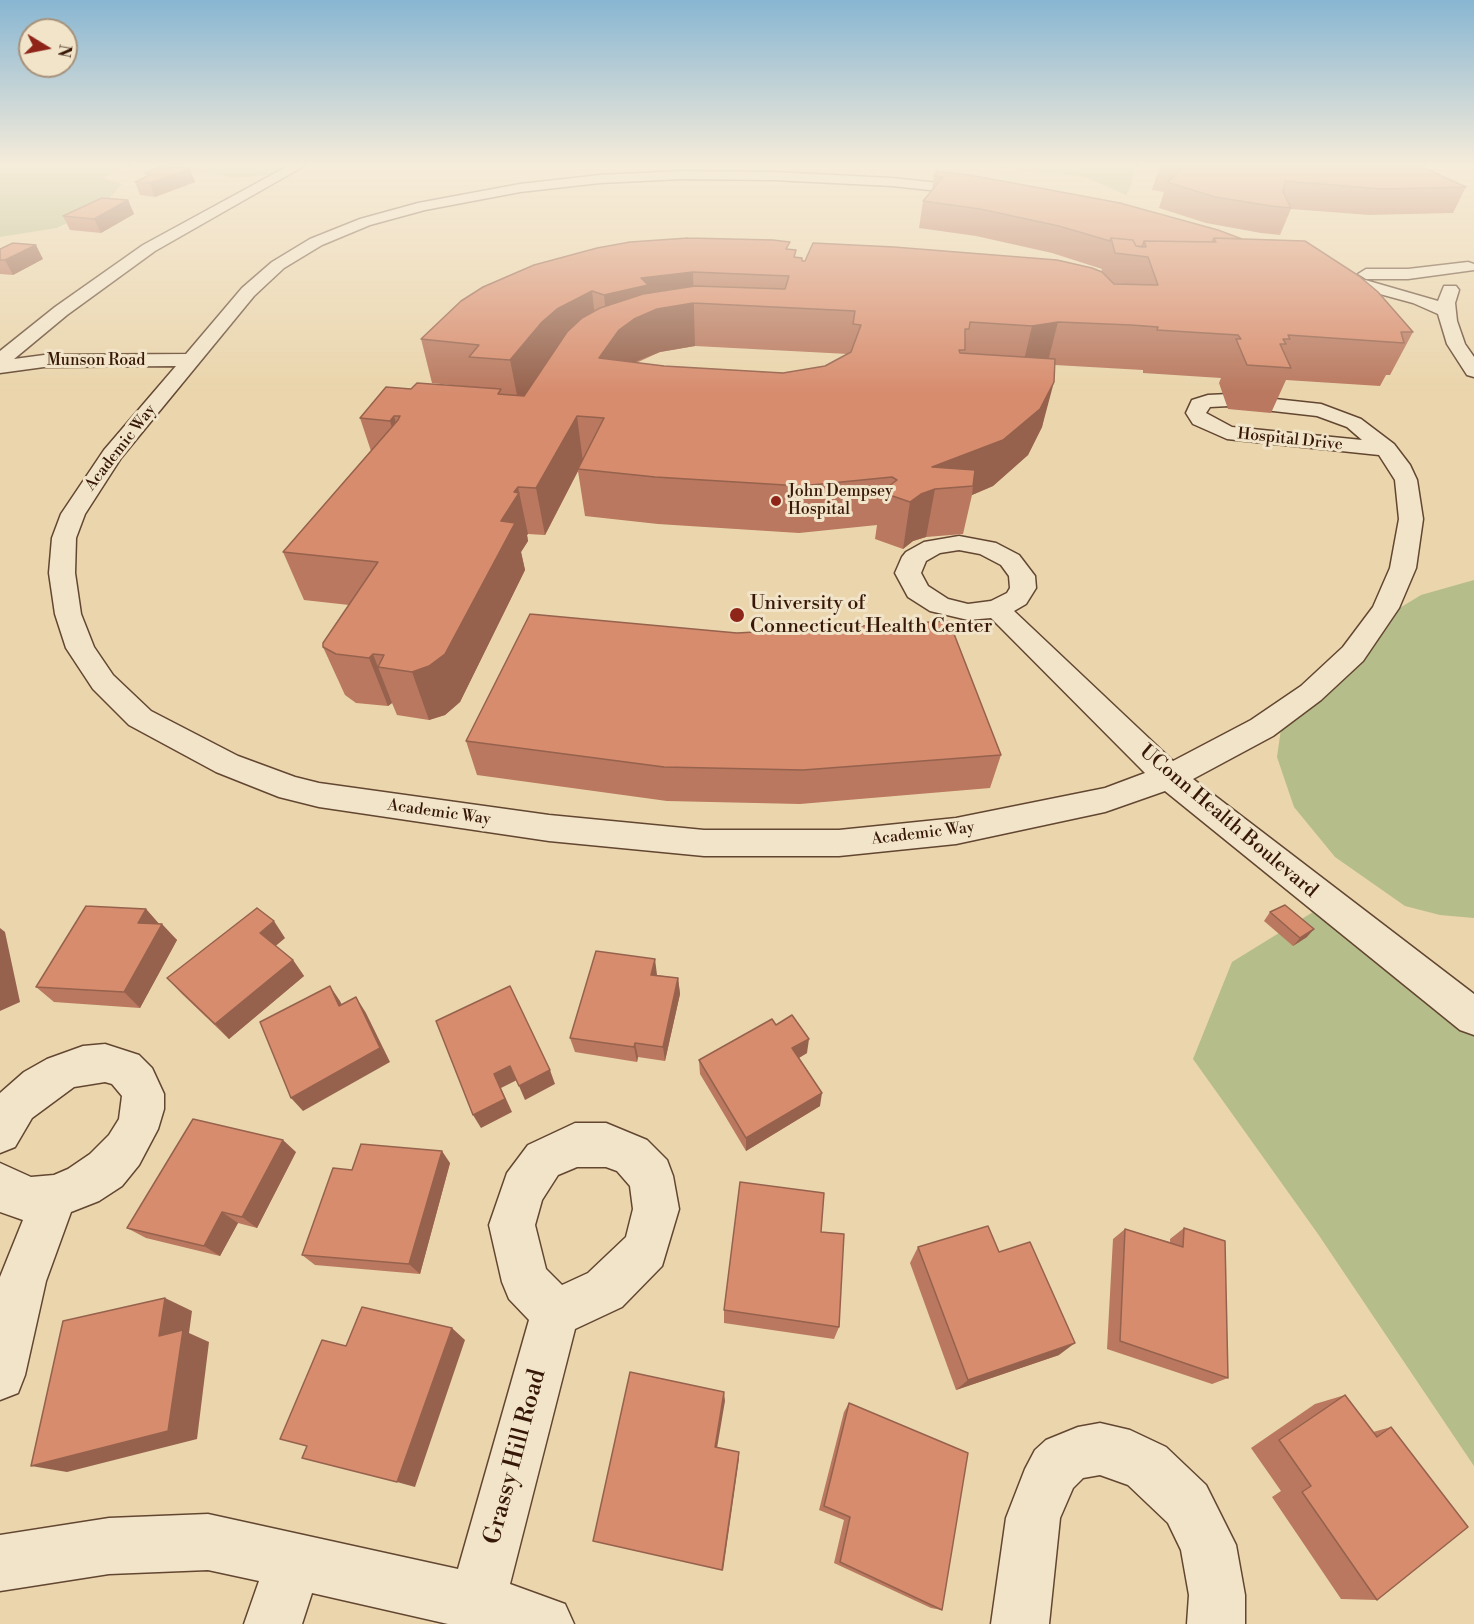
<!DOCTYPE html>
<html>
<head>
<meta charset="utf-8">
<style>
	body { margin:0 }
	#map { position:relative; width:1474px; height:1624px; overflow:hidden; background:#ead5ac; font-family:"Libre Bodoni",serif }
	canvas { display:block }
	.north { position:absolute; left:18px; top:18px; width:60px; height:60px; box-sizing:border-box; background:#f1e4c9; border:2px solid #a6927c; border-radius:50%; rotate:100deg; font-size:16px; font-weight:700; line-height:24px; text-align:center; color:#361708 }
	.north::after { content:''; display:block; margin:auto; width:21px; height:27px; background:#8f2418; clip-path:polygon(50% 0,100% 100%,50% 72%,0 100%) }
</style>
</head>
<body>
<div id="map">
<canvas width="1474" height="1624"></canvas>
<div class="north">N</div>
</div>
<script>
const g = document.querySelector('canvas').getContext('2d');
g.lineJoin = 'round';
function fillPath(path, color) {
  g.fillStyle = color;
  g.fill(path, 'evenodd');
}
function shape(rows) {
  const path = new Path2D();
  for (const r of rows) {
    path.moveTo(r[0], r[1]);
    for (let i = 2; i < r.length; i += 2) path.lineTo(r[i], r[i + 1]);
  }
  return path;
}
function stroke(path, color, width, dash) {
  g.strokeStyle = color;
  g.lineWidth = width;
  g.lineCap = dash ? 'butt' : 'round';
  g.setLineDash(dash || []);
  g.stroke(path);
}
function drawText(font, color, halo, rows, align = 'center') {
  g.font = font + ' "Libre Bodoni",serif';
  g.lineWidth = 6;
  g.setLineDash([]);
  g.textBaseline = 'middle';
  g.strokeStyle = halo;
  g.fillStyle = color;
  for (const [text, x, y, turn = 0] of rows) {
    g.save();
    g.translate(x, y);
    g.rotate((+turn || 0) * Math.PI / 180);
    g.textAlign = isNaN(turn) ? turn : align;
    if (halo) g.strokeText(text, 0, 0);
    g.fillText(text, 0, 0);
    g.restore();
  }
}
fillPath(shape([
	[0,166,137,166,115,170,104,178,122,184,104,204,57,228,0,237],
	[167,166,297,166,281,174,236,178],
	[983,166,1143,166,1133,170,1132,184,1126,195,1085,177],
	[1474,580,1474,918,1440,915,1405,906,1335,857,1294,807,1277,757,1281,729,1385,617,1421,595],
	[1326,904,1474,1011,1474,1466,1318,1234,1193,1059,1232,962]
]), '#b5bd8a');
const minor = shape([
	[288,166,304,166,155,251,67,315,14,359,44,355,186,354,242,288,272,262,310,239,360,219,418,203,520,184,600,175,682,171,774,172,892,178,977,187,984,191,977,195,892,186,774,180,682,179,600,183,520,192,425,210,370,225,322,245,284,268,254,296,121,458,85,514,76,538,75,573,81,614,94,647,113,675,151,711,238,756,295,777,319,783,549,815,704,830,839,830,956,818,1105,788,1145,773,991,618,968,620,930,611,908,597,895,573,902,557,906,552,924,542,959,536,996,543,1019,555,1035,576,1036,588,1026,604,1014,611,1173,761,1251,720,1301,686,1343,647,1373,607,1390,568,1399,519,1395,480,1379,455,1227,439,1193,424,1186,413,1192,400,1208,395,1229,394,1321,404,1361,419,1394,444,1410,465,1417,480,1423,519,1416,568,1399,608,1363,661,1321,700,1273,736,1193,779,1474,994,1474,1035,1460,1030,1165,791,1105,812,956,844,839,856,704,856,549,841,319,807,279,797,216,772,129,725,93,689,66,648,55,614,49,573,52,538,61,514,104,450,176,366,44,367,0,373,0,351,55,307,143,245,288,166],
	[1229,406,1317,416,1347,427,1362,440,1232,427,1206,413,1210,407,1229,406],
	[959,550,980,554,1001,565,1009,576,1010,588,1007,593,991,601,968,604,948,599,928,586,921,573,926,561,940,553,959,550],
	[1468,262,1474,264,1474,270,1408,279,1366,279,1358,274,1366,269,1408,269,1468,262],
	[1327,269,1438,301,1444,286,1456,286,1459,290,1455,303,1457,321,1465,344,1474,357,1474,377,1467,375,1447,344,1438,314,1413,303,1321,278,1319,274,1321,270,1327,269],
	[105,1044,139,1055,152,1068,164,1094,164,1109,158,1129,139,1165,122,1186,99,1201,71,1212,46,1281,25,1375,18,1393,0,1400,0,1277,23,1220,0,1212,0,1163,31,1177,54,1175,68,1169,90,1154,109,1135,119,1119,122,1096,112,1084,105,1082,74,1087,32,1118,15,1147,0,1153,0,1093,24,1072,47,1059,83,1046,105,1044],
	[575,1123,606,1123,647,1140,667,1160,673,1176,679,1209,662,1266,622,1307,575,1329,510,1584,565,1604,574,1624,448,1624,312,1593,302,1624,244,1624,259,1581,208,1570,109,1574,0,1591,0,1535,109,1518,208,1514,458,1569,529,1320,509,1299,502,1282,489,1225,507,1173,528,1145,575,1123],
	[577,1167,606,1167,617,1171,630,1186,633,1209,626,1237,588,1273,562,1285,546,1269,535,1225,542,1200,558,1175,577,1167],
	[1100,1423,1130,1430,1166,1447,1206,1485,1236,1545,1245,1595,1245,1624,1187,1624,1189,1595,1181,1550,1168,1523,1128,1485,1100,1475,1083,1478,1073,1488,1060,1518,1049,1624,991,1624,1006,1518,1025,1469,1035,1450,1046,1440,1078,1427,1100,1423]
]);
stroke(minor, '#634631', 3);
fillPath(minor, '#f1e4c9');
fillPath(shape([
	[1160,166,1422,166,1466,187,1453,213,1369,215,1291,209,1280,235,1261,233,1206,223,1159,208,1164,192,1152,190],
	[937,171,1218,230,1413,332,1390,375,1386,375,1380,386,1286,380,1271,413,1228,409,1219,383,1221,378,1143,373,1143,370,1055,365,1042,427,1028,455,993,486,972,495,963,534,926,537,913,541,903,549,875,539,877,525,799,533,658,524,585,516,578,471,545,535,528,534,527,535,528,541,521,552,525,570,460,702,445,715,429,720,397,715,392,703,388,706,356,703,345,695,323,647,349,605,304,600,283,552,371,451,360,418,411,389,469,387,432,383,421,339,461,301,789,249,796,258,802,261,1101,272,1102,269,1052,253,976,236,919,228,923,201,932,190,934,176],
	[695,346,848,354,825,366,783,373,664,366,636,363,660,352],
	[145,173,195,182,155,197,140,195,135,182,146,176],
	[128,200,134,214,101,233,70,230,63,216],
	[0,249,43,259,13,275,0,274],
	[466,741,1001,755,990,788,800,804,667,801,477,775],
	[146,909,159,924,177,940,140,1008,54,1002,36,987],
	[1270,912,1307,937,1293,946,1264,921],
	[285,938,275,946,293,960,304,976,229,1039,182,994,167,978],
	[657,975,678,978,680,994,665,1061,638,1057,637,1062,575,1052,570,1038],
	[776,1025,807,1053,799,1058,820,1106,746,1151,700,1074,699,1060],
	[296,1152,257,1228,238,1223,220,1256,146,1238,127,1228],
	[450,1163,420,1274,315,1265,302,1255,352,1170],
	[1184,1228,1228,1378,1212,1384,1107,1349,1113,1239,1125,1229,1170,1242,1170,1239],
	[821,1232,839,1327,834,1339,724,1323,724,1310],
	[918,1247,999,1252,1059,1355,956,1390,910,1263],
	[1345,1395,1373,1432,1391,1427,1377,1600,1341,1599,1272,1497,1281,1491,1251,1448,1315,1404],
	[849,1403,942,1610,931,1608,834,1563,844,1520,819,1510,844,1412]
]), '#b9785f');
fillPath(shape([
	[190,169,195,182,155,197,149,183],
	[128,200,134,214,101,233,94,219],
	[36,245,43,259,13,275,5,260],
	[693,272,695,346,660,352,637,361,623,374,599,358,608,337,604,295,641,278],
	[592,291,597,333,519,405,510,360,542,322,557,309],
	[1058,322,1047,365,1022,369,1032,326],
	[1054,382,1042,427,1028,455,993,486,972,495,973,486,935,489,926,537,913,541,903,549,910,502,932,467],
	[394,416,407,462,403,467,390,421],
	[577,416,583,462,578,469,578,471,545,535,536,488],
	[518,487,528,534,527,535,528,541,521,552,525,570,460,702,445,715,429,720,412,672,501,521,514,492],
	[373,654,392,703,388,706,369,658],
	[146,909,161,926,138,923],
	[274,921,285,938,272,949,260,933],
	[162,924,177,940,140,1008,124,992],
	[0,928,5,932,20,1002,0,1011],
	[1314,929,1307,937,1293,946,1300,938],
	[655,959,657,975,651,975],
	[293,960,304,976,229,1039,215,1024],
	[678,978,680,994,665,1061,663,1047],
	[330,986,340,1001,350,1021,339,1006],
	[356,997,366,1013,390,1062,303,1111,291,1098],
	[809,1039,807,1053,790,1063,792,1048],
	[635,1043,638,1057,637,1062,634,1047],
	[510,1066,517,1080,501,1088,512,1112,481,1128,473,1115,494,1074],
	[550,1070,555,1084,525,1100,519,1086],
	[822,1093,820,1106,746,1151,746,1138],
	[283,1140,296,1152,257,1228,242,1217],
	[442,1151,450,1163,420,1274,409,1264],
	[222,1212,238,1223,220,1256,204,1246],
	[165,1298,192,1311,189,1333,209,1342,197,1439,67,1472,31,1466,159,1336],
	[452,1328,465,1340,415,1487,397,1482],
	[1075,1343,1059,1355,956,1390,968,1380],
	[724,1392,725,1401,716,1454,715,1447],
	[739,1452,739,1459,723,1571,722,1570]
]), '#96624d');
const building = shape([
	[162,166,190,169,149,183,135,182,152,174,145,173,162,166],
	[1167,166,1420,166,1466,187,1381,189,1285,181,1283,192,1291,208,1271,206,1215,197,1167,182,1183,169,1167,166],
	[937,171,970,175,1120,203,1218,230,1242,239,1214,238,1212,242,1144,241,1142,247,1136,246,1133,240,1111,238,1110,241,1059,226,980,209,923,201,943,177,934,176,937,171],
	[102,198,128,200,94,219,63,216,102,198],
	[688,238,773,240,790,242,786,249,796,250,794,257,802,258,802,261,805,261,813,243,894,247,1057,260,1092,268,1102,272,1114,284,1158,285,1148,257,1115,253,1111,238,1133,240,1136,246,1146,247,1144,241,1216,242,1214,238,1305,241,1359,276,1378,292,1413,332,1401,332,1404,343,1288,335,1290,339,1283,339,1286,344,1280,344,1291,368,1247,365,1236,339,1241,339,1238,335,1157,330,1158,327,1131,325,1058,322,1032,326,970,322,969,329,965,329,965,350,959,350,960,353,1055,359,1054,382,1040,409,1003,440,932,467,975,470,973,486,935,489,921,494,910,502,881,492,897,480,892,477,801,486,655,477,578,469,604,418,577,416,536,488,518,487,514,492,519,493,501,521,515,523,445,654,429,666,412,672,378,667,384,655,373,654,369,658,336,654,323,647,323,643,378,562,283,552,398,420,400,416,394,416,390,421,360,418,386,387,411,389,417,383,501,389,498,394,524,396,567,332,582,318,600,308,643,294,695,286,785,289,789,276,693,272,641,278,648,285,604,295,592,291,557,309,542,322,510,360,469,357,479,345,421,339,461,301,483,287,534,265,597,248,630,242,688,238],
	[693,303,855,311,853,324,861,325,851,352,825,366,783,373,664,366,599,358,619,330,634,319,657,309,693,303],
	[13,243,36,245,5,260,0,260,0,249,13,243],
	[530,614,737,633,949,621,1001,755,803,770,664,767,466,741,530,614],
	[1285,905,1314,929,1300,938,1270,912,1285,905],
	[86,906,146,909,138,923,162,924,124,992,36,987,86,906],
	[257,908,274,921,260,933,293,960,215,1024,167,978,257,908],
	[596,951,655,959,651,975,678,978,663,1047,635,1043,634,1047,570,1038,596,951],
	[330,986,339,1006,356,997,380,1048,291,1098,260,1022,330,986],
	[510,986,550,1070,519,1086,510,1066,494,1074,505,1099,473,1115,436,1021,510,986],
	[792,1015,809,1039,792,1048,822,1093,746,1138,699,1060,772,1019,776,1025,792,1015],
	[193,1119,283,1140,242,1217,222,1212,204,1246,127,1228,193,1119],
	[361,1144,442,1151,409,1264,302,1255,333,1168,352,1170,361,1144],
	[740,1182,824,1193,821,1232,844,1234,839,1327,724,1310,740,1182],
	[988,1226,999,1252,1030,1242,1075,1343,968,1380,918,1247,988,1226],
	[1184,1228,1225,1241,1228,1378,1120,1341,1125,1229,1183,1247,1184,1228],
	[165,1298,159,1336,183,1330,168,1431,31,1466,63,1321,165,1298],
	[362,1307,452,1328,397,1482,302,1458,307,1446,280,1439,322,1340,346,1346,362,1307],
	[630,1372,724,1392,715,1447,739,1452,722,1570,593,1541,630,1372],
	[1345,1395,1377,1437,1391,1427,1468,1527,1377,1600,1302,1492,1311,1486,1279,1440,1345,1395],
	[849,1403,968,1453,942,1610,840,1562,850,1517,824,1506,849,1403]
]);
fillPath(building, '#d78c6e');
stroke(building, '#96624d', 1.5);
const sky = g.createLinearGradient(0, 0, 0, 393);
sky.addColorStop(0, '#88b6d2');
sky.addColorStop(0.42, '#f6ecda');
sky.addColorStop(1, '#f6ecda00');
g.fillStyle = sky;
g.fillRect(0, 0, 1474, 393);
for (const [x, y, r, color] of [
	[776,501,6,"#8f2418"],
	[737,615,8,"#8f2418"]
]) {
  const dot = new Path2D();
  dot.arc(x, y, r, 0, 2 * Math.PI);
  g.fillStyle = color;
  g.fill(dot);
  stroke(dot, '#f1e4c9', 2);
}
drawText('16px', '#361708', '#f1e4c9', [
	["Munson Road",96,361],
	["Hospital Drive",1290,440,6],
	["Academic Way",121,448,-52],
	["Academic Way",439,813,8],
	["Academic Way",923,834,-7]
]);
drawText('16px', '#361708', '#f1e4c9', [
	["John Dempsey",788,492],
	["Hospital",788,510]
], 'left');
drawText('20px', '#361708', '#f1e4c9', [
	["University of",750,604],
	["Connecticut Health Center",750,627]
], 'left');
drawText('20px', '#361708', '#f1e4c9', [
	["UConn Health Boulevard",1228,822,40]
]);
drawText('24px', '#361708', '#f1e4c9', [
	["Grassy Hill Road",516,1457,-75]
]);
</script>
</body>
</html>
